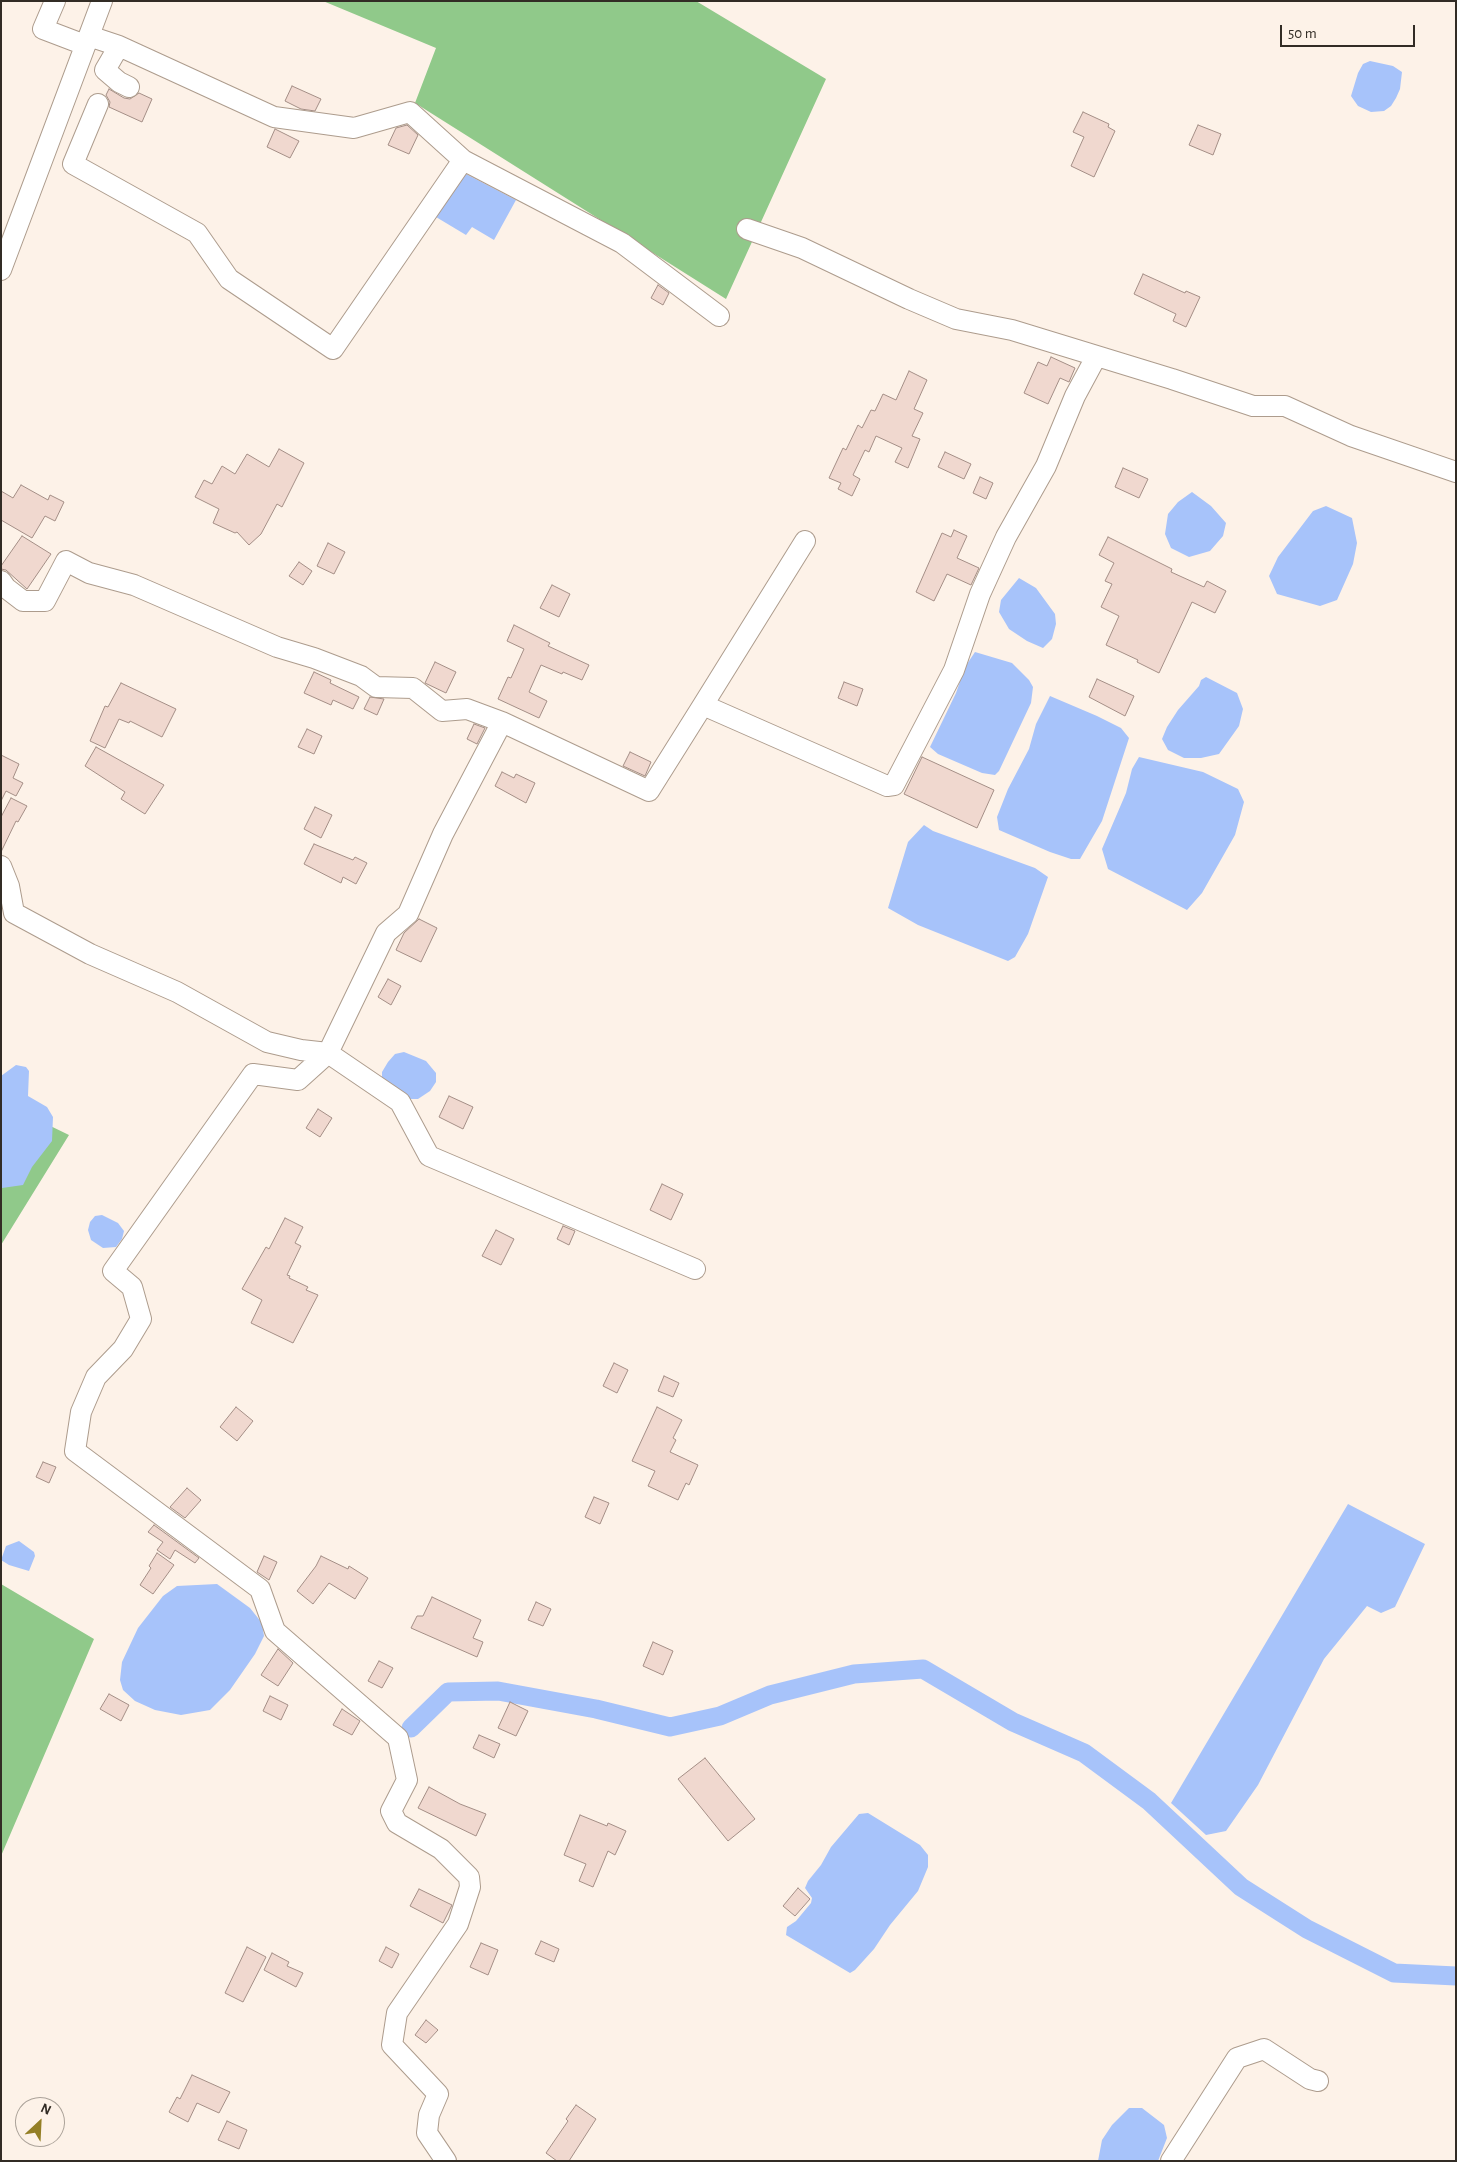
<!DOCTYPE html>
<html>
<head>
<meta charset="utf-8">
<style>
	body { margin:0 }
	#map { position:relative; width:1457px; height:2162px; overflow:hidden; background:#fdf2e8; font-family:"Alegreya Sans",sans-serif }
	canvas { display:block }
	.frame { position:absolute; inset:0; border:2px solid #322c25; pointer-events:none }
	.north { position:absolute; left:15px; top:2097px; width:50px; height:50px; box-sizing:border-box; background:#fdf2e8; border:1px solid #aca39a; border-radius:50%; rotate:25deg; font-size:14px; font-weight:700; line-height:20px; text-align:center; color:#322c25 }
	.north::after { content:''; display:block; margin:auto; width:18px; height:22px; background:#947f26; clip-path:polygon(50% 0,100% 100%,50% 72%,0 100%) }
	.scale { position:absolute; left:1280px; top:25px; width:135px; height:22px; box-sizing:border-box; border:2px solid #322c25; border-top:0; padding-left:6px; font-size:15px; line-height:18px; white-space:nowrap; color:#322c25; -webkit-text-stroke:4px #fdf2e8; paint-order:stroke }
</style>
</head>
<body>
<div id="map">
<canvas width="1457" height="2162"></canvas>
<div class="frame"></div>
<div class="north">N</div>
<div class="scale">50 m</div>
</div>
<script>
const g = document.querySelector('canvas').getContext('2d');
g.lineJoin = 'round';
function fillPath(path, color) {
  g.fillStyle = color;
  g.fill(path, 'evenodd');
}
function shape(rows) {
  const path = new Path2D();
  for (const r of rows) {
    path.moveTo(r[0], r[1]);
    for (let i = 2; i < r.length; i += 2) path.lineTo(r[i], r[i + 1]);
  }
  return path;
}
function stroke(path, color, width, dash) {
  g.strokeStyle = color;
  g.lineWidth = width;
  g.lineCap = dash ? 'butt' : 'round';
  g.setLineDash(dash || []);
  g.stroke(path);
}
fillPath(shape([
	[323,1,696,1,826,79,726,299,415,103,436,48],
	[1,1102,69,1135,1,1245],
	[1,1584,94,1639,1,1856]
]), '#90c98a');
fillPath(shape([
	[1370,61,1393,66,1402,72,1400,89,1396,98,1391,106,1384,111,1371,112,1358,106,1351,96,1358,73,1363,64],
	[466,174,516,200,494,240,472,227,466,235,436,217],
	[1192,492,1211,506,1226,523,1223,536,1210,551,1189,557,1171,548,1165,534,1168,514,1178,502],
	[1326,506,1352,518,1357,543,1353,564,1337,600,1320,606,1277,594,1269,576,1278,557,1313,511],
	[1019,578,1036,588,1055,614,1056,624,1052,639,1043,648,1027,641,1009,629,999,612,1001,600],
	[975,652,1012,663,1029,680,1033,687,1031,703,999,771,995,775,982,773,938,754,930,747,956,693,965,667],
	[1206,677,1237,693,1243,709,1239,726,1219,754,1201,758,1184,758,1168,750,1162,739,1167,727,1178,710,1199,686,1201,680],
	[1050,696,1097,716,1121,728,1129,738,1102,821,1080,859,1071,859,1050,852,999,830,997,817,1008,789,1029,749,1036,724],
	[1139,757,1203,772,1238,789,1244,802,1235,835,1202,893,1187,910,1108,869,1102,849,1126,793,1132,769],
	[924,825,933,831,1035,868,1048,877,1028,934,1015,957,1008,961,918,925,888,908,908,842],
	[404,1052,426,1061,436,1073,436,1082,430,1091,418,1099,408,1099,382,1078,382,1072,388,1062,395,1054],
	[16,1065,26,1067,29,1071,28,1096,47,1107,53,1117,52,1141,32,1167,23,1185,2,1188,1,1076],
	[102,1215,118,1223,124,1231,122,1239,116,1247,103,1248,91,1240,88,1230,90,1222,95,1216],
	[1348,1504,1425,1544,1395,1607,1381,1613,1367,1606,1324,1659,1258,1785,1226,1831,1206,1835,1171,1803],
	[19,1541,34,1552,35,1556,29,1571,9,1565,1,1560,6,1546],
	[217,1584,250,1608,262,1623,264,1636,255,1654,230,1690,210,1710,181,1715,155,1710,135,1701,123,1690,120,1680,122,1662,138,1628,163,1596,177,1586],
	[868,1813,920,1845,928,1855,928,1867,918,1891,890,1925,874,1949,855,1970,850,1973,786,1935,787,1927,796,1921,811,1903,812,1898,805,1888,808,1881,821,1865,831,1847,859,1814],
	[1129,2108,1142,2108,1164,2125,1167,2138,1158,2161,1098,2161,1102,2140,1112,2125]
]), '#a7c3fa');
stroke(shape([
	[411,1728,448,1692,498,1691,596,1709,670,1727,720,1716,770,1695,854,1674,923,1669,1013,1722,1084,1753,1149,1801,1241,1887,1307,1929,1394,1973,1456,1976]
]), '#a7c3fa', 19);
const building = shape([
	[292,86,321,99,315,111,301,109,285,101,292,86],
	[109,89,124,98,130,99,139,93,152,99,142,122,109,107,110,102,106,95,109,89],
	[1083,112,1109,124,1108,127,1115,131,1094,177,1071,166,1084,137,1073,132,1083,112],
	[407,125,418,135,409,154,388,145,396,128,407,125],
	[1198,125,1221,134,1213,155,1189,145,1198,125],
	[275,129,299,141,290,158,267,147,275,129],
	[1143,274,1185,293,1186,291,1200,297,1186,327,1173,321,1176,314,1134,294,1143,274],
	[658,285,669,293,663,305,651,298,658,285],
	[1051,357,1075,368,1069,382,1060,378,1048,404,1024,393,1038,362,1047,366,1051,357],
	[909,371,927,380,914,409,923,413,912,436,920,439,908,468,895,462,902,448,876,436,869,452,865,450,853,475,860,479,852,496,838,489,841,483,829,478,843,448,846,450,858,425,862,428,871,410,875,411,883,394,896,400,909,371],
	[279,449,304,463,282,507,277,504,261,534,249,545,237,532,235,533,213,523,219,509,195,497,204,480,212,484,222,466,235,474,247,454,269,467,279,449],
	[945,452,971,464,964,479,938,467,945,452],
	[1123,468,1148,479,1139,498,1115,487,1123,468],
	[980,477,993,483,986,499,973,493,980,477],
	[21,485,48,500,50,495,64,502,55,521,45,516,32,538,1,520,1,491,13,498,21,485],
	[954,530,967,536,957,558,979,568,971,585,947,574,934,601,916,592,942,533,951,537,954,530],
	[22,536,51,554,27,589,6,570,1,569,1,566,22,536],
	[1108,537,1172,569,1171,572,1204,587,1207,581,1226,591,1215,613,1192,602,1159,673,1137,662,1138,660,1106,645,1119,616,1101,607,1112,584,1105,581,1114,563,1099,555,1108,537],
	[328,543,345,552,334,574,317,566,328,543],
	[299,562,312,571,303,585,289,576,299,562],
	[552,585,570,594,559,617,540,608,552,585],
	[514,625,550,643,548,646,589,665,582,680,563,672,562,674,541,665,529,692,547,701,539,718,498,699,508,677,511,678,524,649,507,641,514,625],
	[435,662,456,672,446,693,425,683,435,662],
	[314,672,331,680,330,683,359,697,353,709,333,700,331,705,304,693,314,672],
	[1097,679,1134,696,1125,716,1089,697,1097,679],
	[844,682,863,689,857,706,838,698,844,682],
	[121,683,176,709,162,737,130,721,129,723,119,719,105,748,90,741,105,706,108,707,121,683],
	[370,697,384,699,377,715,364,709,370,697],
	[474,724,485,728,477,744,467,739,474,724],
	[307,729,322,736,314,754,298,747,307,729],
	[96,747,164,785,145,814,121,799,125,792,85,766,96,747],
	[630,752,651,762,645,776,623,766,630,752],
	[1,755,19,764,13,778,23,783,16,796,6,791,1,801,1,755],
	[922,757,994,790,977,828,904,794,922,757],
	[502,772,514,778,516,774,535,783,526,803,495,786,502,772],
	[11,798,27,806,18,822,16,821,1,852,1,817,11,798],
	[315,807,332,815,321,838,304,829,315,807],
	[314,844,353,860,355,857,367,863,356,884,343,877,341,883,304,864,314,844],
	[419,919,437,928,421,962,396,950,404,933,419,919],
	[388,979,401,986,391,1005,378,997,388,979],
	[449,1096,473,1107,463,1129,439,1117,449,1096],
	[318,1109,332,1118,320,1137,306,1128,318,1109],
	[662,1184,683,1194,671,1220,650,1210,662,1184],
	[285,1218,303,1227,295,1243,301,1246,287,1275,290,1276,289,1278,308,1287,306,1290,318,1295,293,1343,251,1323,262,1300,242,1289,266,1247,269,1249,285,1218],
	[563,1226,575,1231,569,1245,557,1239,563,1226],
	[496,1230,514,1239,501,1265,482,1256,496,1230],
	[614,1363,628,1370,617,1393,603,1386,614,1363],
	[664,1376,679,1383,673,1397,658,1391,664,1376],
	[236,1407,253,1421,237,1441,220,1427,236,1407],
	[657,1407,682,1420,673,1438,676,1440,670,1452,698,1465,689,1485,686,1483,678,1500,648,1486,655,1471,632,1461,657,1407],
	[43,1462,56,1467,49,1483,36,1477,43,1462],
	[187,1488,201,1500,185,1518,170,1507,187,1488],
	[594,1497,609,1503,600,1524,585,1517,594,1497],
	[154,1525,199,1558,195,1563,175,1550,170,1559,157,1550,163,1542,148,1532,154,1525],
	[157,1553,174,1565,153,1594,140,1585,151,1568,149,1566,157,1553],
	[264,1556,277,1562,269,1580,257,1572,264,1556],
	[321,1556,348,1569,349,1566,368,1578,355,1599,329,1583,313,1604,297,1591,316,1566,321,1556],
	[432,1597,481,1620,473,1638,483,1642,477,1657,411,1628,417,1616,423,1616,432,1597],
	[536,1602,551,1609,543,1626,528,1620,536,1602],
	[653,1642,673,1651,663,1675,643,1666,653,1642],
	[278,1649,293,1663,278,1686,261,1675,278,1649],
	[379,1661,393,1668,382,1688,368,1681,379,1661],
	[109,1694,129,1705,121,1721,100,1709,109,1694],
	[270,1696,288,1705,281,1720,263,1711,270,1696],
	[510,1702,528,1711,516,1736,498,1728,510,1702],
	[342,1709,360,1721,352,1735,333,1725,342,1709],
	[479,1735,500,1744,494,1758,473,1748,479,1735],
	[705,1758,755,1819,728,1841,678,1779,705,1758],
	[429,1787,460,1804,486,1814,476,1836,418,1808,429,1787],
	[580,1815,607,1826,608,1823,626,1831,615,1855,608,1851,593,1887,579,1881,586,1864,564,1855,580,1815],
	[798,1888,810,1899,795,1916,783,1906,798,1888],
	[419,1889,452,1905,443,1923,410,1906,419,1889],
	[541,1941,559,1949,554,1962,535,1954,541,1941],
	[481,1943,498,1950,488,1975,470,1967,481,1943],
	[247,1947,266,1957,243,2002,225,1993,247,1947],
	[386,1947,399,1954,392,1968,379,1961,386,1947],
	[272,1953,289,1962,287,1966,303,1973,296,1987,264,1970,272,1953],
	[426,2020,438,2030,426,2043,415,2035,426,2020],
	[192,2075,230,2092,219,2113,197,2103,188,2122,169,2112,177,2097,180,2099,192,2075],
	[576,2105,596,2119,569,2161,557,2161,546,2153,568,2121,566,2119,576,2105],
	[227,2121,247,2130,239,2149,218,2140,227,2121]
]);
fillPath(building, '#f0d8cf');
stroke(building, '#a48e86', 1);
const minor = shape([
	[55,1,43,29,85,45],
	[89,36,119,46,105,70,119,82,129,87],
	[119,46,274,117,354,128,410,112,463,160,622,243,719,316],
	[98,104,73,164,197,233,229,279,333,349,463,160],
	[747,229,802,248,909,299,956,319,1012,330,1172,379,1253,406,1285,406,1351,436,1456,472],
	[1,270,102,1],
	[1,581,6,588,23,601,45,601,66,561,89,573,134,585,277,647,314,658,361,676,376,687,413,688,442,711,467,709,502,722],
	[703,705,805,541],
	[1,866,9,886,14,913,90,954,177,992,267,1042,301,1050,328,1053,400,1102,429,1156,695,1269],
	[446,2161,427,2133,429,2115,438,2094,392,2045,397,2013,458,1924,470,1887,469,1877,441,1849,397,1823,391,1811,407,1780,398,1738,275,1631,260,1589,75,1451,81,1412,96,1377,123,1349,141,1319,132,1287,113,1271,253,1074,298,1080,328,1053,386,933,408,914,443,834,502,722,649,791,703,705,887,786,894,785,954,670,980,594,1006,537,1046,466,1075,396,1096,357],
	[1171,2161,1237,2058,1264,2049,1310,2079,1318,2081]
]);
stroke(minor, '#ad9c8d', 22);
stroke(minor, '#fff', 20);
</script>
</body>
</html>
